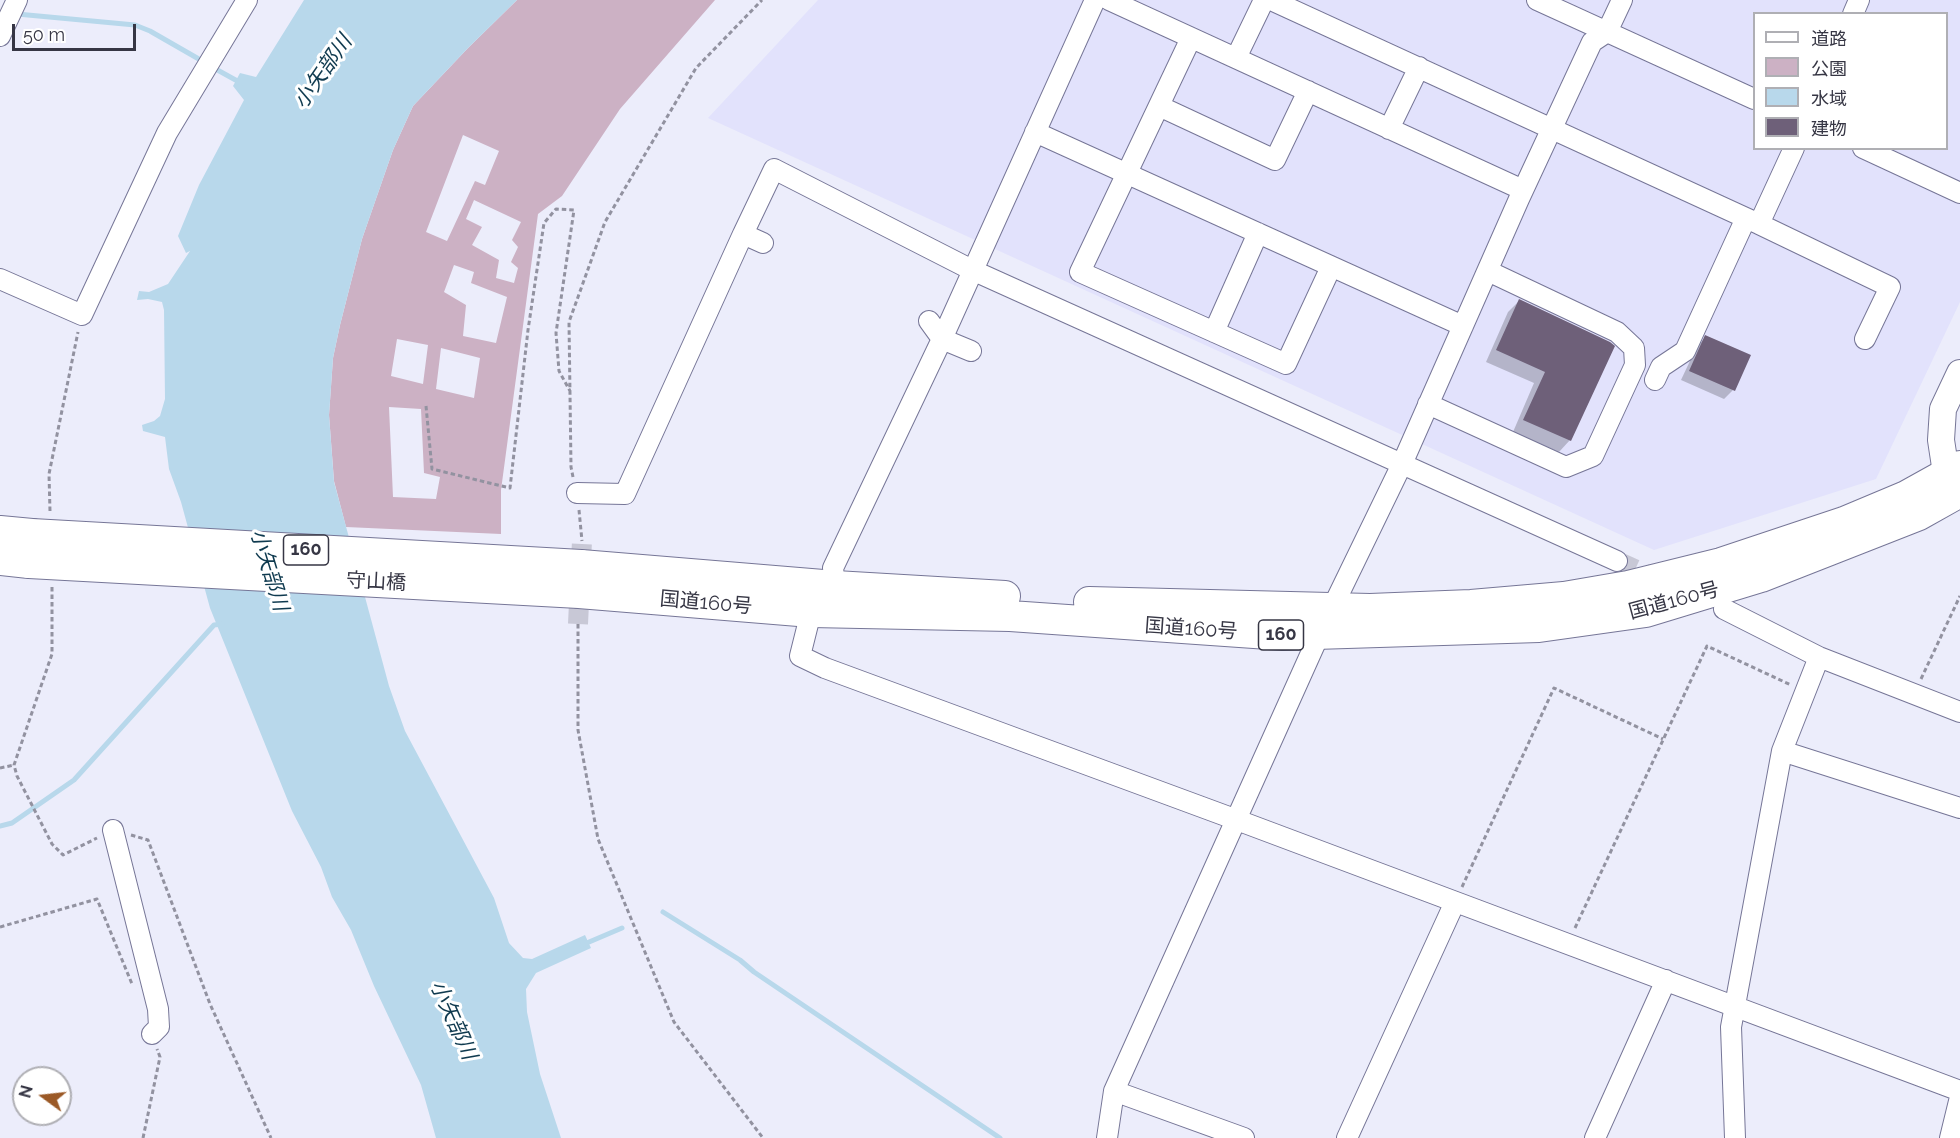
<!DOCTYPE html>
<html>
<head>
<meta charset="utf-8">
<style>
	body { margin:0 }
	#map { position:relative; width:1960px; height:1138px; overflow:hidden; background:#ecedfb; font-family:Raleway,"Noto Sans JP",sans-serif }
	canvas { display:block }
	.legend { position:absolute; left:1753px; top:12px; width:195px; height:138px; box-sizing:border-box; background:#fff; border:2px solid #afafb4; margin:0; padding:8px 10px; list-style:none; font-size:18px; color:#363644 }
	.legend li { display:flex; align-items:center; gap:12px; height:30px }
	.legend b { width:30px; border:2px solid #afafb4 }
	.north { position:absolute; left:12px; top:1066px; width:60px; height:60px; box-sizing:border-box; background:#fff; border:2px solid #afafb4; border-radius:50%; rotate:285deg; font-size:16px; font-weight:700; line-height:24px; text-align:center; color:#363644 }
	.north::after { content:''; display:block; margin:auto; width:21px; height:27px; background:#9b5926; clip-path:polygon(50% 0,100% 100%,50% 72%,0 100%) }
	.scale { position:absolute; left:12px; top:24px; width:124px; height:27px; box-sizing:border-box; border:3px solid #363644; border-top:0; padding-left:8px; font-size:18px; line-height:21px; white-space:nowrap; color:#363644; -webkit-text-stroke:4px #fff; paint-order:stroke }
</style>
</head>
<body>
<div id="map">
<canvas width="1960" height="1138"></canvas>
<ul class="legend">
<li><b style="height:8px;background:#fff"></b>道路</li>
<li><b style="height:16px;background:#ccb1c4"></b>公園</li>
<li><b style="height:16px;background:#b8d8eb"></b>水域</li>
<li><b style="height:16px;background:#6e6079"></b>建物</li>
</ul>
<div class="north">N</div>
<div class="scale">50 m</div>
</div>
<script>
const g = document.querySelector('canvas').getContext('2d');
g.lineJoin = 'round';
function fillPath(path, color) {
  g.fillStyle = color;
  g.fill(path, 'evenodd');
}
function shape(rows) {
  const path = new Path2D();
  for (const r of rows) {
    path.moveTo(r[0], r[1]);
    for (let i = 2; i < r.length; i += 2) path.lineTo(r[i], r[i + 1]);
  }
  return path;
}
function stroke(path, color, width, dash) {
  g.strokeStyle = color;
  g.lineWidth = width;
  g.lineCap = dash ? 'butt' : 'round';
  g.setLineDash(dash || []);
  g.stroke(path);
}
function drawText(font, color, halo, rows, align = 'center') {
  g.font = font + ' Raleway,"Noto Sans JP",sans-serif';
  g.lineWidth = 6;
  g.setLineDash([]);
  g.textBaseline = 'middle';
  g.strokeStyle = halo;
  g.fillStyle = color;
  for (const [text, x, y, turn = 0] of rows) {
    g.save();
    g.translate(x, y);
    g.rotate((+turn || 0) * Math.PI / 180);
    g.textAlign = isNaN(turn) ? turn : align;
    if (halo) g.strokeText(text, 0, 0);
    g.fillText(text, 0, 0);
    g.restore();
  }
}
fillPath(shape([
	[818,0,1960,0,1960,302,1876,479,1654,550,708,118],
	[1754,14,1946,14,1946,148,1754,148]
]), '#e2e2fc');
fillPath(shape([
	[517,0,715,0,620,109,562,196,538,214,501,490,501,534,346,527,334,481,329,415,333,358,340,325,362,239,393,150,413,106,468,48],
	[463,135,499,151,485,185,475,181,447,241,426,232],
	[474,200,521,222,512,240,518,247,511,262,518,268,514,283,496,278,499,260,472,245,482,227,466,219],
	[454,265,474,272,471,283,507,297,496,343,463,336,466,305,444,292],
	[397,339,428,345,423,384,391,376],
	[441,348,480,358,474,398,436,389],
	[389,407,421,409,424,473,440,477,436,499,393,497]
]), '#ccb1c4');
fillPath(shape([
	[304,0,517,0,468,48,413,106,393,150,362,239,340,325,333,358,329,415,334,482,389,686,405,731,494,898,509,943,523,958,532,959,585,935,591,948,536,973,526,989,527,1012,540,1074,561,1138,436,1138,421,1085,374,986,351,930,332,897,321,867,292,811,210,608,181,502,169,469,165,437,143,431,142,425,154,421,160,416,165,399,164,310,162,302,148,299,137,300,139,291,149,292,168,284,190,251,186,253,178,236,199,185,244,100,233,86,240,73,256,77]
]), '#b8d8eb');
fillPath(shape([
	[1519,301,1570,440,1559,452,1513,432,1534,383,1486,362,1508,312],
	[1706,337,1733,390,1724,399,1681,380,1697,346]
]), '#0003');
stroke(shape([
	[17,14,135,25,150,31,204,62],
	[212,67,241,83],
	[0,826,12,823,74,780,214,625,222,624],
	[663,912,740,960,754,972,1000,1138],
	[582,945,622,928]
]), '#b8d8eb', 5);
fillPath(shape([
	[1519,299,1610,342,1615,346,1571,441,1523,420,1545,372,1496,350],
	[1705,335,1751,355,1735,391,1689,371]
]), '#6e6079');
stroke(shape([
	[1617,561,1659,580],
	[578,624,582,541]
]), '#c8c8d6', 20, [20, 10]);
const minor = shape([
	[1109,0,1523,190],
	[1271,0,1759,224,1794,148],
	[1537,0,1754,99],
	[1853,14,1859,0],
	[0,36,17,0],
	[1191,38,1080,272,1286,364,1331,267],
	[1236,58,1264,0],
	[1159,106,1275,160,1308,91],
	[1389,129,1419,67],
	[1035,132,1463,326],
	[1863,148,1960,193],
	[1759,224,1890,287,1865,339],
	[763,243,743,234,774,169,972,270,1617,561],
	[0,279,82,315,167,133,247,0],
	[929,321,942,339,971,351],
	[1214,332,1258,233],
	[1655,380,1661,367,1685,351,1746,218],
	[1428,404,1566,467,1593,456,1635,365,1634,348,1617,332,1488,271],
	[577,493,625,494,743,234],
	[835,586,833,568,942,339,1095,0],
	[1724,609,1819,657,1960,712],
	[811,612,800,656,825,668,1237,820,1960,1091],
	[1782,751,1960,808],
	[113,830,158,1009,159,1027,152,1034],
	[1114,1091,1244,1138],
	[1107,1138,1114,1091,1320,633,1402,464,1519,199,1592,42,1607,32,1622,0],
	[1347,1138,1455,902],
	[1595,1138,1666,980],
	[1735,1138,1731,1027,1782,751,1819,657],
	[1950,1138,1960,1097]
]);
const major = shape([
	[1955,490,1946,473,1941,440,1943,409,1960,373]
]);
const highway = shape([
	[0,531,32,534],
	[0,560,29,563],
	[581,565,835,586,1005,596],
	[579,593,811,612,1010,616,1283,635,1539,627,1646,612,1761,577,1919,515,1960,492],
	[1089,602,1370,609,1471,605,1564,597,1628,586,1721,563,1844,522,1906,496,1960,466]
]);
stroke(minor, '#767697', 22);
stroke(major, '#767697', 28);
stroke(highway, '#767697', 32);
stroke(shape([
	[426,406,432,469,510,488,528,330,544,223,556,209,574,210,556,333,559,371,570,391],
	[573,477,571,467,569,322,605,222,696,68,762,0],
	[579,510,582,541],
	[50,511,49,474,78,332],
	[52,587,52,654,14,765,17,776,52,844,63,855,97,838],
	[578,624,578,730,598,839,674,1022,763,1138],
	[1921,679,1960,596],
	[0,768,14,765],
	[131,835,148,840,210,1004,271,1138],
	[1462,887,1554,688,1663,739],
	[0,927,97,899,132,984],
	[1575,928,1707,646,1791,685],
	[143,1138,160,1057,157,1049]
]), '#9292a0', 3, [4.5, 3]);
stroke(minor, '#fff', 20);
stroke(major, '#fff', 26);
stroke(highway, '#fff', 30);
const highwayBridge = shape([
	[32,534,581,565],
	[29,563,579,593]
]);
stroke(highwayBridge, '#767697', 32, []);
stroke(highwayBridge, '#fff', 30);
for (const [x, y, w] of [
	[306,550,45],
	[1281,635,45]
]) {
  const box = new Path2D();
  box.roundRect(x - w / 2, y - 15, w, 30, 4.5);
  g.fillStyle = '#fff';
  g.fill(box);
  stroke(box, '#363644', 1.5);
}
drawText('bold 18px', '#363644', null, [
	["160",306,550],
	["160",1281,635]
]);
drawText('20px', '#363644', '#fff', [
	["守山橋",376,582,3],
	["国道160号",1674,601,-15],
	["国道160号",706,603,5],
	["国道160号",1191,629,4]
]);
drawText('italic 21px', '#0f3a4f', '#fff', [
	["小矢部川",323,72,-55],
	["小矢部川",269,570,73],
	["小矢部川",453,1020,66]
]);
</script>
</body>
</html>
